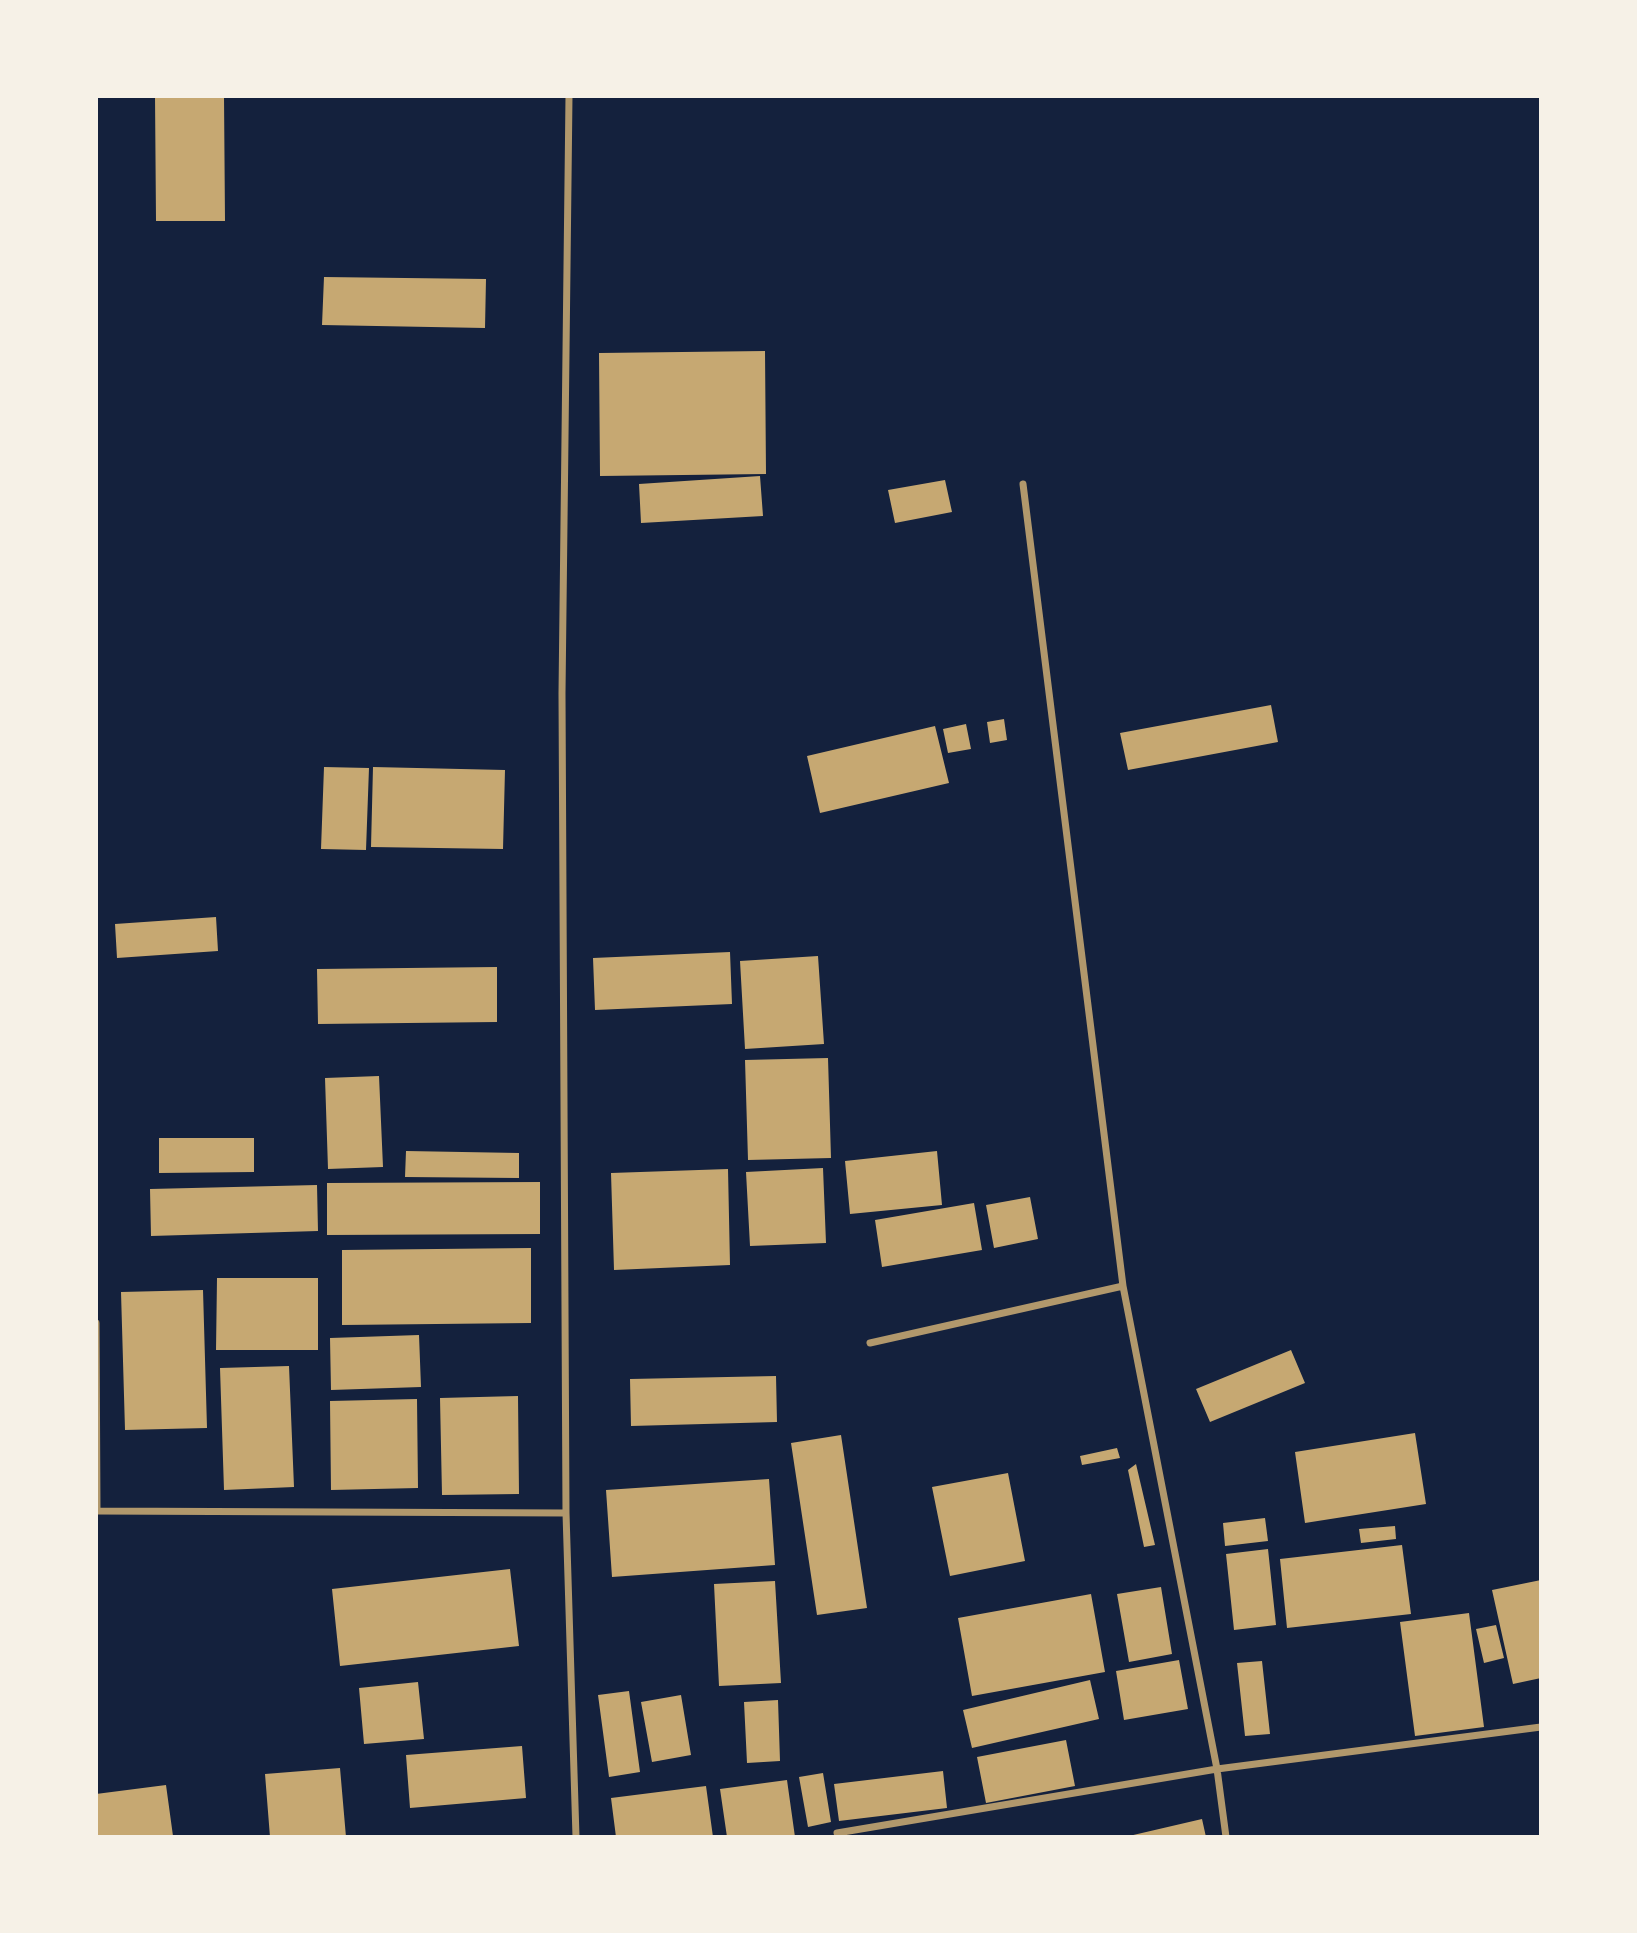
<!DOCTYPE html>
<html>
<head>
<meta charset="utf-8">
<style>
	body { margin:0 }
	#map { position:relative; width:1637px; height:1933px; overflow:hidden; background:#14213d; font-family:Arial,sans-serif }
	canvas { display:block }
	.frame { position:absolute; inset:0; border:98px solid #f6f1e7; pointer-events:none }
</style>
</head>
<body>
<div id="map">
<canvas width="1637" height="1933"></canvas>
<div class="frame"></div>
</div>
<script>
const g = document.querySelector('canvas').getContext('2d');
g.lineJoin = 'round';
function fillPath(path, color) {
  g.fillStyle = color;
  g.fill(path, 'evenodd');
}
function shape(rows) {
  const path = new Path2D();
  for (const r of rows) {
    path.moveTo(r[0], r[1]);
    for (let i = 2; i < r.length; i += 2) path.lineTo(r[i], r[i + 1]);
  }
  return path;
}
function stroke(path, color, width, dash) {
  g.strokeStyle = color;
  g.lineWidth = width;
  g.lineCap = dash ? 'butt' : 'round';
  g.setLineDash(dash || []);
  g.stroke(path);
}
fillPath(shape([
	[155,96,224,96,225,221,156,221],
	[324,277,486,279,485,328,322,325],
	[765,351,766,474,600,476,599,353],
	[760,476,763,516,641,523,639,484],
	[945,480,952,512,895,523,888,490],
	[1271,705,1278,742,1128,770,1120,733],
	[1004,719,1007,740,990,743,987,722],
	[966,724,971,749,948,753,943,729],
	[935,726,949,783,820,813,807,756],
	[324,767,369,768,366,850,321,849],
	[373,767,505,770,503,849,371,847],
	[216,917,218,951,117,958,115,924],
	[730,952,732,1004,595,1010,593,958],
	[818,956,824,1044,745,1049,740,961],
	[497,967,497,1022,318,1024,317,969],
	[828,1058,831,1158,748,1160,745,1060],
	[379,1076,383,1167,328,1169,325,1078],
	[159,1138,254,1138,254,1172,159,1173],
	[406,1151,519,1153,519,1178,405,1177],
	[937,1151,942,1205,850,1214,845,1161],
	[823,1168,826,1243,750,1246,746,1172],
	[728,1169,730,1265,614,1270,611,1173],
	[540,1182,540,1234,327,1235,327,1183],
	[317,1185,318,1231,151,1236,150,1189],
	[1030,1197,1038,1239,994,1248,986,1205],
	[974,1203,982,1250,882,1267,875,1220],
	[531,1248,531,1323,342,1325,342,1250],
	[217,1278,318,1278,318,1350,216,1350],
	[203,1290,207,1428,125,1430,121,1292],
	[419,1335,421,1387,331,1390,330,1338],
	[1291,1350,1305,1383,1210,1422,1196,1389],
	[289,1366,294,1487,224,1490,220,1368],
	[776,1376,777,1422,631,1426,630,1379],
	[518,1396,519,1494,442,1495,440,1398],
	[417,1399,418,1488,331,1490,330,1401],
	[1415,1433,1426,1504,1305,1523,1295,1452],
	[841,1435,867,1608,817,1615,791,1443],
	[1117,1448,1120,1458,1082,1465,1080,1456],
	[1136,1464,1155,1545,1144,1547,1128,1470],
	[1008,1473,1025,1561,950,1576,932,1487],
	[769,1479,775,1565,612,1577,606,1490],
	[1265,1518,1268,1541,1225,1546,1223,1523],
	[1395,1526,1396,1539,1361,1543,1359,1529],
	[1402,1545,1411,1614,1287,1628,1280,1559],
	[1268,1549,1276,1625,1234,1630,1226,1554],
	[510,1569,519,1646,340,1666,332,1589],
	[1541,1580,1541,1678,1513,1684,1492,1590],
	[775,1581,781,1683,719,1686,714,1584],
	[1161,1587,1172,1654,1129,1662,1117,1594],
	[1091,1594,1105,1672,972,1696,958,1618],
	[1469,1613,1484,1727,1415,1736,1400,1622],
	[1496,1625,1504,1658,1484,1663,1476,1629],
	[1179,1660,1188,1709,1124,1720,1116,1671],
	[1262,1661,1270,1734,1245,1736,1237,1663],
	[1090,1680,1099,1719,972,1748,963,1710],
	[418,1682,424,1739,364,1744,359,1688],
	[629,1691,640,1772,609,1777,598,1695],
	[681,1695,691,1755,652,1762,641,1702],
	[778,1700,780,1761,747,1763,744,1702],
	[1066,1740,1075,1786,986,1803,977,1757],
	[522,1746,526,1798,410,1808,406,1755],
	[340,1768,346,1837,270,1837,265,1774],
	[943,1771,947,1808,839,1821,834,1784],
	[823,1773,831,1822,808,1827,799,1777],
	[787,1780,795,1837,727,1837,720,1789],
	[166,1785,173,1836,96,1837,96,1794],
	[706,1786,713,1837,616,1837,611,1798],
	[1202,1819,1206,1837,1129,1837,1129,1836]
]), '#c6a872');
stroke(shape([
	[569,96,562,693,566,1513,576,1837],
	[1023,484,1123,1286,1217,1769,1226,1837],
	[96,1323,97,1511],
	[870,1343,1123,1286],
	[96,1511,566,1513],
	[837,1833,1217,1769,1541,1727]
]), '#b1986c', 7);
</script>
</body>
</html>
